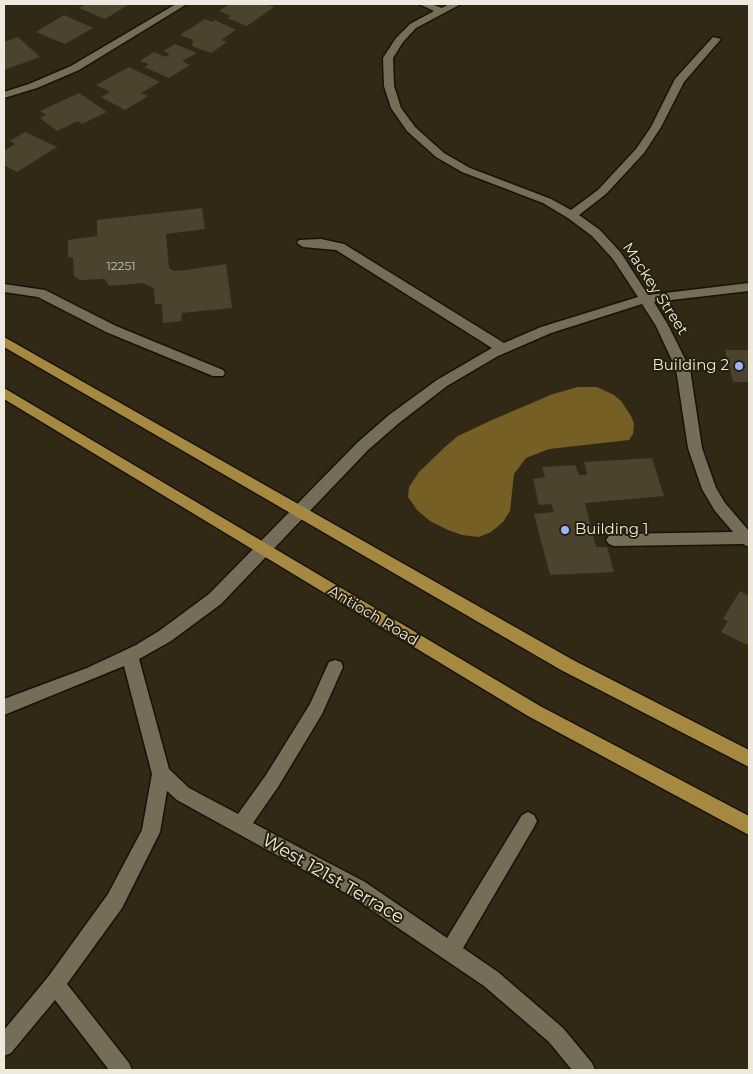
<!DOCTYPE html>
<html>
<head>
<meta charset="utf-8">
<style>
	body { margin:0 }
	#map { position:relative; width:753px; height:1074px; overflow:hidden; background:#312916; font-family:Montserrat,sans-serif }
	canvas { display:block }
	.frame { position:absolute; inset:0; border:5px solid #eee9dd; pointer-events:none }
</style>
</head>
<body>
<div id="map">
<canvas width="753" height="1074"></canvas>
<div class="frame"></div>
</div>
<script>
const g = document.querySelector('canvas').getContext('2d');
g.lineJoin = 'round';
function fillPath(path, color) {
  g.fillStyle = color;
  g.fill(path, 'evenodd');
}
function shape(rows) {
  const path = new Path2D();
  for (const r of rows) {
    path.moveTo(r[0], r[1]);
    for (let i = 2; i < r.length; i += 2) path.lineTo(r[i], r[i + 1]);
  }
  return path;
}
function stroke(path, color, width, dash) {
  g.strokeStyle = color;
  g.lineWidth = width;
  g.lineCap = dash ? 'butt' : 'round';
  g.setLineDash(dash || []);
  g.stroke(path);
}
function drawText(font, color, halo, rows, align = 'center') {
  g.font = font + ' Montserrat,sans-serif';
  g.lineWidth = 4;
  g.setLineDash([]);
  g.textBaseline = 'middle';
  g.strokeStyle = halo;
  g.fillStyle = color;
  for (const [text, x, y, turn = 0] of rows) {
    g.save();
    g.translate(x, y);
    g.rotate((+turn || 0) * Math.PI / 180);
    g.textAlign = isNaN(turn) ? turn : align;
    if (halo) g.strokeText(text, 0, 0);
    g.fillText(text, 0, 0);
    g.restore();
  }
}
fillPath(shape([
	[578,387,597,387,614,395,621,401,631,416,634,424,633,434,629,440,549,449,526,458,514,474,510,511,503,522,491,532,479,537,462,535,448,530,430,521,417,510,408,497,409,487,419,472,446,446,458,436,492,420,553,394]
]), '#765f24');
fillPath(shape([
	[86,4,130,4,105,19,79,8],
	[230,4,266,4,274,7,247,26,227,18,231,16,219,11],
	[64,15,93,28,65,44,36,32],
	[205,19,212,22,215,20,236,30,221,40,227,42,211,53,192,46,193,40,180,35],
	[18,37,40,57,4,70,4,42],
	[175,44,197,53,182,61,190,65,169,78,144,67,149,64,140,61,154,52,165,57,170,54,163,51],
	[129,67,160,82,141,93,148,96,125,110,101,97,110,92,96,85],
	[79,93,107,112,82,124,78,121,57,131,40,118,46,115,40,111],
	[25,132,57,147,17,172,4,165,4,151,15,144,10,141],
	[202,208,205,229,166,234,169,268,174,271,186,270,226,264,232,308,182,313,181,321,163,323,162,304,155,304,154,288,142,283,109,286,105,279,80,280,74,276,73,258,68,257,68,240,97,236,97,220],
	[725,350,749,350,749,382,733,382],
	[652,458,664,496,585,503,596,547,607,547,614,572,550,575,534,514,554,512,551,504,539,505,533,479,545,477,542,467,575,465,579,475,587,475,584,462],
	[740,591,749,596,749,646,721,632,728,621,723,619]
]), '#4c432f');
const minor = shape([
	[176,4,187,4,79,70,37,88,4,98,4,92,29,84,71,66,176,4],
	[419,4,431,4,442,8,449,4,461,4,416,28,403,42,393,58,394,86,401,108,415,127,444,153,470,168,551,199,571,210,598,190,636,149,651,127,675,79,713,37,721,39,684,82,661,127,644,153,606,194,579,215,600,230,621,253,648,295,749,283,749,291,654,302,668,325,690,369,702,448,716,488,725,503,749,531,749,547,743,544,614,546,609,544,606,540,609,536,614,534,733,532,715,511,702,489,688,448,676,369,656,326,642,304,551,333,498,356,447,386,399,423,368,450,221,604,171,641,139,659,169,769,189,788,238,814,266,775,310,704,329,662,335,660,341,662,343,667,322,714,278,787,253,823,365,882,447,938,522,815,528,812,534,815,537,821,534,827,463,948,498,972,563,1028,592,1063,595,1070,572,1070,549,1042,484,986,351,896,177,800,167,791,160,832,122,908,67,984,129,1063,132,1070,109,1070,55,1000,11,1053,4,1056,4,1030,48,977,108,894,142,830,152,774,124,666,4,715,4,699,87,668,136,645,159,631,209,594,358,442,389,415,437,380,492,348,336,250,303,247,297,243,299,240,321,239,344,244,504,343,541,327,638,297,613,259,592,236,568,218,543,203,462,172,436,157,407,131,391,108,384,86,383,58,396,38,410,24,434,11,419,4],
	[4,284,45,290,116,326,223,370,225,373,223,376,213,376,106,332,38,297,4,292,4,284]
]);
const major = shape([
	[4,337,573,660,749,750,749,767,561,670,4,347,4,337],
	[4,388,540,706,749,816,749,835,528,716,4,399,4,388]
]);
stroke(minor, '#191202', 3);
stroke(major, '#191202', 3);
fillPath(minor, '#766d58');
fillPath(major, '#a58941');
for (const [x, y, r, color] of [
	[739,366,5,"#98b5fd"],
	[565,530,5,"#98b5fd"]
]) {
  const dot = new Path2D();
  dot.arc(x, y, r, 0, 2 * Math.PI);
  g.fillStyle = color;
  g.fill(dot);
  stroke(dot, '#271f0d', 2);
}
drawText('12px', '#c6c0b2', null, [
	["12251",121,266]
]);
drawText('15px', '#eee9dd', '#271f0d', [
	["Mackey Street",655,289,57],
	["Antioch Road",373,616,31]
]);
drawText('15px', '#eee9dd', '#271f0d', [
	["Building 2",729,366],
	["Building 1",575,530,"left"]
], 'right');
drawText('18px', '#eee9dd', '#271f0d', [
	["West 121st Terrace",333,879,30]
]);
</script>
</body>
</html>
